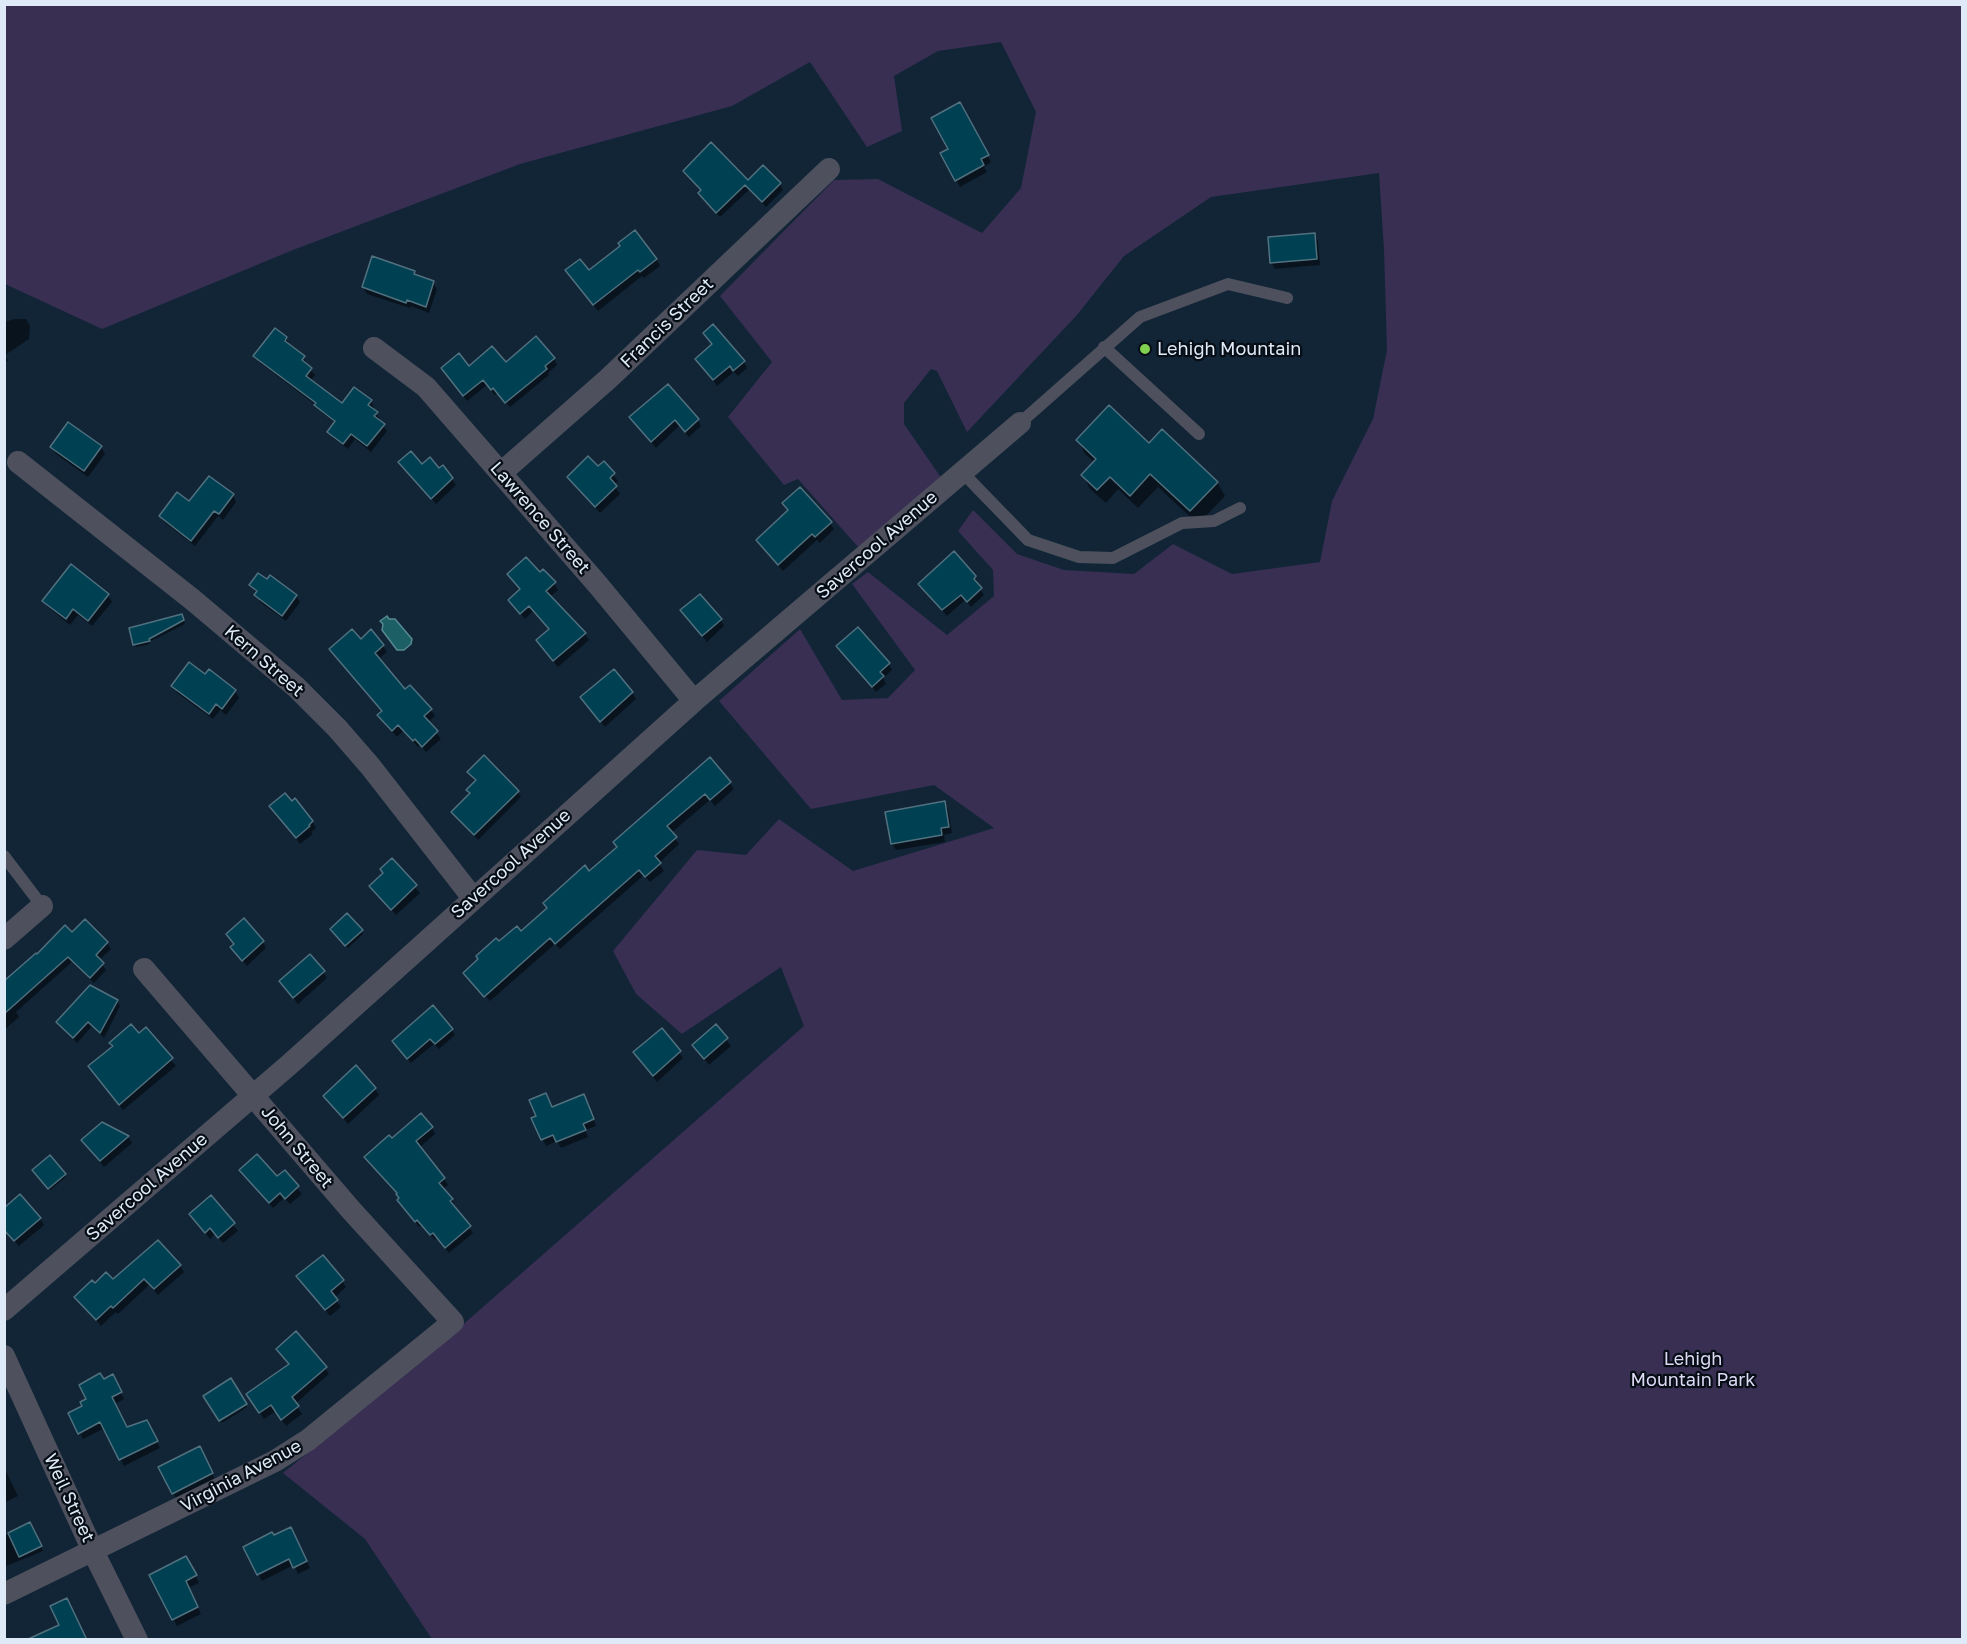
<!DOCTYPE html>
<html>
<head>
<meta charset="utf-8">
<style>
	body { margin:0 }
	#map { position:relative; width:1967px; height:1644px; overflow:hidden; background:#112537; font-family:"Golos Text",sans-serif }
	canvas { display:block }
	.frame { position:absolute; inset:0; border:6px solid #deeaf7; pointer-events:none }
</style>
</head>
<body>
<div id="map">
<canvas width="1967" height="1644"></canvas>
<div class="frame"></div>
</div>
<script>
const g = document.querySelector('canvas').getContext('2d');
g.lineJoin = 'round';
function fillPath(path, color) {
  g.fillStyle = color;
  g.fill(path, 'evenodd');
}
function shape(rows) {
  const path = new Path2D();
  for (const r of rows) {
    path.moveTo(r[0], r[1]);
    for (let i = 2; i < r.length; i += 2) path.lineTo(r[i], r[i + 1]);
  }
  return path;
}
function stroke(path, color, width, dash) {
  g.strokeStyle = color;
  g.lineWidth = width;
  g.lineCap = dash ? 'butt' : 'round';
  g.setLineDash(dash || []);
  g.stroke(path);
}
function drawText(font, color, halo, rows, align = 'center') {
  g.font = font + ' "Golos Text",sans-serif';
  g.lineWidth = 4.5;
  g.setLineDash([]);
  g.textBaseline = 'middle';
  g.strokeStyle = halo;
  g.fillStyle = color;
  for (const [text, x, y, turn = 0] of rows) {
    g.save();
    g.translate(x, y);
    g.rotate((+turn || 0) * Math.PI / 180);
    g.textAlign = isNaN(turn) ? turn : align;
    if (halo) g.strokeText(text, 0, 0);
    g.fillText(text, 0, 0);
    g.restore();
  }
}
fillPath(shape([
	[5,5,1962,5,1962,1639,432,1639,365,1539,283,1473,419,1363,804,1026,781,967,682,1034,636,994,613,951,697,850,746,855,779,819,853,871,994,828,934,785,811,809,719,701,800,629,842,700,888,698,915,670,852,584,868,572,947,635,994,596,993,570,958,531,973,510,1017,554,1064,570,1134,574,1173,544,1232,574,1320,562,1332,501,1373,419,1387,350,1384,249,1379,173,1211,197,1124,256,1077,315,967,432,937,371,931,369,904,403,904,424,942,479,858,547,798,479,784,485,728,417,772,362,720,296,834,180,878,179,982,233,1021,188,1036,112,1001,42,938,51,894,76,902,131,867,147,810,62,732,106,520,164,293,250,102,329,5,284]
]), '#382f53');
const water = shape([
	[387,616,389,619,395,619,412,639,411,644,404,650,397,650,382,630,383,624,380,621,387,616]
]);
fillPath(water, '#1c6066');
stroke(water, '#568992', 1.5);
fillPath(shape([
	[959,104,991,162,984,167,987,172,960,187,942,154,950,150],
	[684,171,748,182,780,184,783,190,766,207,749,190,720,217,703,199,700,194,702,192],
	[1314,234,1318,241,1320,265,1275,269,1271,262],
	[656,259,660,266,644,278,642,276,598,311,571,277],
	[414,272,416,277,433,283,437,289,429,313,411,306,410,308,367,294,363,287],
	[15,319,26,319,30,326,29,339,5,355,8,361,4,363,4,322],
	[286,338,290,345,304,357,306,365,315,375,310,381,342,405,371,401,374,408,373,410,380,419,379,421,387,431,371,452,355,439,348,449,333,438,329,432,335,423,320,411,317,406,259,362,255,356],
	[713,345,744,362,747,368,738,376,734,372,717,386,697,359],
	[554,359,557,365,548,373,549,375,510,407,497,393,495,395,487,385,467,401,443,369],
	[631,417,698,420,701,426,689,437,679,426,656,448],
	[1078,440,1150,445,1217,482,1225,496,1198,524,1158,487,1138,508,1118,489,1106,503,1090,489,1083,475,1094,462,1085,454],
	[52,447,101,447,105,454,88,477,56,454],
	[400,462,439,470,452,479,456,485,436,504],
	[603,463,618,481,614,485,620,494,600,513,569,477,598,468],
	[233,495,236,502,223,520,218,516,195,546,164,522,160,516,189,503],
	[784,503,830,523,834,529,820,543,817,540,783,571,757,540,789,512],
	[509,574,554,583,558,590,550,597,585,634,589,640,558,667,538,641,550,630,533,611,525,619,510,600,521,590],
	[975,577,979,584,977,585,984,595,971,607,965,600,947,616,920,584],
	[250,585,296,596,300,602,286,621,260,602,257,594],
	[108,595,112,602,92,626,78,615,70,625,48,607,44,601],
	[681,610,721,620,724,626,707,642],
	[183,618,185,624,149,642,150,644,136,647,131,629],
	[361,641,383,646,387,652,378,659,405,691,431,710,435,716,428,722,441,739,426,752,420,745,418,747,403,731,397,737,383,722,379,715,383,712,331,649],
	[838,646,888,663,892,670,883,678,886,684,876,692],
	[209,671,235,691,239,698,226,715,220,710,213,719,177,693,173,686,205,676],
	[632,693,636,699,605,727,582,698],
	[710,759,734,789,715,806,710,800,671,833,679,844,659,863,664,871,650,882,644,875,560,949,555,944,490,1001,469,978,499,944,521,934,618,848],
	[469,772,518,792,521,797,478,840,453,813,471,794,468,790,476,782],
	[944,803,948,809,952,833,944,835,945,842,896,850,892,844,887,813],
	[271,806,312,821,316,828,311,832,313,834,300,844],
	[392,860,420,893,396,915,371,886,384,874],
	[362,931,363,934,348,948,333,932],
	[72,934,107,943,111,949,99,960,106,970,94,983,72,962,16,1012,19,1017,4,1030,4,984],
	[263,942,266,948,247,966,232,948,235,945],
	[323,972,327,978,298,1004,281,982],
	[117,1001,120,1006,104,1038,92,1026,77,1043,58,1022],
	[716,1026,731,1046,709,1065,694,1045],
	[146,1029,176,1066,123,1110,94,1073],
	[452,1030,455,1035,439,1049,434,1044,411,1063,394,1042],
	[634,1052,679,1052,683,1058,657,1082],
	[375,1089,379,1095,348,1124,325,1096],
	[587,1102,596,1126,585,1130,588,1137,561,1148,557,1141,546,1146,533,1119,552,1108],
	[102,1124,128,1137,132,1143,104,1167,83,1140],
	[432,1128,435,1134,419,1148,444,1179,448,1185,442,1189,452,1200,455,1206,454,1208,473,1233,449,1253,437,1238,435,1240,422,1225,419,1227,402,1206,397,1193,366,1158,391,1140],
	[241,1170,277,1178,284,1172,302,1194,290,1204,284,1198,273,1208],
	[35,1173,64,1174,66,1177,50,1190],
	[211,1197,238,1231,223,1243,215,1234,210,1239,191,1215],
	[40,1218,44,1225,19,1246,4,1230],
	[180,1266,184,1272,158,1295,149,1285,118,1314,116,1312,101,1326,76,1297,95,1285],
	[298,1276,342,1281,346,1287,334,1298,341,1307,330,1316],
	[278,1349,325,1368,329,1374,295,1404,302,1414,286,1426,276,1411,264,1419,252,1401,290,1365],
	[112,1376,124,1399,115,1404,127,1429,146,1422,160,1448,124,1466,105,1428,83,1439,70,1414,84,1407,103,1381],
	[230,1380,247,1407,222,1423,205,1396],
	[203,1454,215,1480,177,1500,173,1493],
	[4,1467,18,1496,4,1503],
	[30,1524,43,1551,4,1567,4,1536],
	[294,1536,310,1568,298,1574,294,1565,262,1581,258,1574,274,1537],
	[186,1558,199,1583,188,1588,201,1614,177,1626,151,1576]
]), '#0007');
const building = shape([
	[960,102,989,155,981,159,984,165,955,181,940,153,948,149,931,118,960,102],
	[711,142,748,180,763,165,781,183,762,202,745,185,716,213,698,193,701,190,683,171,711,142],
	[635,230,657,259,640,272,638,270,593,305,565,270,580,259,589,270,620,246,618,243,635,230],
	[1315,233,1317,259,1270,263,1268,237,1315,233],
	[372,256,415,271,414,274,434,281,426,307,407,300,406,303,362,287,372,256],
	[713,324,745,361,733,371,730,366,713,380,695,359,712,344,703,333,713,324],
	[275,328,287,337,285,341,305,356,302,360,312,368,306,376,342,403,354,387,372,400,368,405,378,412,374,416,385,424,367,446,351,434,343,444,327,432,335,421,332,419,314,405,316,403,253,356,275,328],
	[536,336,555,358,545,366,547,369,505,403,493,388,491,390,483,380,463,396,441,368,459,353,469,366,492,346,506,362,536,336],
	[668,384,699,419,685,432,675,420,651,442,629,417,668,384],
	[1109,405,1149,443,1162,429,1218,482,1190,511,1150,474,1130,496,1110,477,1097,490,1081,475,1096,459,1076,440,1109,405],
	[68,422,102,446,84,471,50,447,68,422],
	[411,451,422,464,430,457,439,468,443,465,453,478,431,499,398,462,411,451],
	[588,456,598,466,604,461,615,473,610,478,617,486,595,507,567,477,588,456],
	[209,476,234,494,219,514,214,511,191,541,159,516,177,492,189,501,209,476],
	[800,487,832,522,815,537,812,534,778,565,756,540,788,510,782,503,800,487],
	[954,551,976,576,974,579,982,588,967,602,961,595,942,610,918,584,954,551],
	[526,557,540,572,543,569,556,582,546,591,586,633,553,661,536,640,549,629,529,606,520,614,508,600,520,589,507,574,526,557],
	[71,564,109,594,88,621,73,609,66,619,42,601,71,564],
	[258,573,267,579,270,575,297,595,282,616,254,595,257,591,249,585,258,573],
	[700,594,722,619,702,636,680,610,700,594],
	[182,614,184,620,149,639,150,641,133,645,129,628,182,614],
	[858,627,890,663,880,672,884,676,872,687,836,646,858,627],
	[352,629,361,639,371,629,384,645,375,653,405,689,410,685,432,709,424,716,438,731,422,747,415,739,413,741,398,725,392,731,377,715,382,711,329,649,352,629],
	[189,662,205,674,209,669,236,690,222,709,216,704,209,714,171,686,189,662],
	[614,669,633,692,600,722,580,697,614,669],
	[484,755,519,791,474,835,451,812,470,793,466,790,476,780,467,772,484,755],
	[710,757,731,782,710,800,705,794,667,826,677,837,655,856,661,863,645,877,639,870,555,944,550,938,484,997,463,973,478,959,476,956,496,938,499,941,517,926,521,931,547,908,543,903,585,865,589,871,617,847,613,842,710,757],
	[285,793,292,801,295,798,313,821,309,825,310,826,296,838,269,806,285,793],
	[945,801,949,827,941,828,942,835,891,844,885,812,945,801],
	[392,858,417,885,391,910,369,886,383,873,380,869,392,858],
	[347,913,363,930,345,946,330,929,347,913],
	[244,918,264,941,242,961,230,947,234,944,226,934,244,918],
	[85,919,108,942,96,955,104,963,90,978,68,957,4,1014,4,981,36,953,37,954,65,925,72,932,85,919],
	[310,954,325,971,293,998,279,981,310,954],
	[90,985,118,1000,100,1033,88,1022,73,1038,56,1022,90,985],
	[433,1005,453,1029,435,1044,430,1039,407,1059,392,1041,433,1005],
	[131,1024,139,1033,146,1027,173,1058,119,1105,88,1066,113,1046,109,1043,131,1024],
	[716,1024,728,1038,704,1059,692,1045,716,1024],
	[662,1028,681,1051,653,1076,633,1052,662,1028],
	[356,1065,376,1088,343,1118,323,1096,356,1065],
	[546,1093,552,1107,584,1094,594,1119,583,1124,586,1130,556,1142,553,1135,541,1140,531,1118,536,1116,529,1100,546,1093],
	[421,1113,433,1127,416,1141,445,1178,439,1183,453,1199,450,1201,471,1226,445,1248,433,1233,430,1235,417,1220,415,1222,397,1200,399,1198,396,1194,397,1193,364,1157,389,1135,392,1138,421,1113],
	[102,1122,129,1136,100,1161,81,1140,102,1122],
	[257,1154,277,1176,285,1170,299,1186,285,1199,280,1193,269,1203,239,1170,257,1154],
	[50,1155,66,1174,48,1189,32,1170,50,1155],
	[20,1194,41,1218,14,1241,4,1230,4,1208,20,1194],
	[211,1195,235,1223,218,1238,210,1228,205,1233,189,1214,211,1195],
	[158,1240,181,1265,154,1289,144,1279,113,1308,111,1306,96,1320,74,1297,92,1280,95,1283,106,1272,113,1279,158,1240],
	[323,1255,344,1280,331,1291,338,1300,325,1310,296,1276,323,1255],
	[296,1331,327,1367,292,1397,299,1406,281,1420,271,1405,259,1413,246,1394,289,1364,276,1349,296,1331],
	[100,1373,104,1379,113,1374,122,1392,112,1397,127,1427,147,1420,158,1441,119,1460,100,1422,78,1434,68,1413,82,1406,80,1402,86,1399,79,1385,100,1373],
	[231,1378,247,1404,219,1421,203,1396,231,1378],
	[200,1446,213,1473,172,1494,158,1467,200,1446],
	[30,1522,42,1546,19,1557,8,1533,30,1522],
	[291,1527,307,1561,293,1568,289,1559,257,1575,243,1547,272,1532,274,1535,291,1527],
	[186,1556,197,1575,186,1581,198,1607,172,1620,149,1575,186,1556],
	[67,1598,87,1640,26,1640,59,1625,50,1606,67,1598]
]);
fillPath(building, '#004053');
stroke(building, '#51717f', 1.5);
stroke(shape([
	[1104,347,1199,434],
	[1020,423,1140,317,1228,284,1287,298],
	[962,472,1028,540,1079,557,1113,558,1182,523,1214,521,1240,508],
	[4,856,42,906]
]), '#4e515d', 12);
stroke(shape([
	[374,348,426,387,598,585,694,701],
	[18,462,193,600,296,687,337,728,370,766,473,898],
	[501,473,608,379,829,169],
	[4,939,42,906],
	[4,1310,290,1064,694,701,1020,423],
	[4,1356,93,1551,137,1640],
	[4,1594,275,1461,308,1440,453,1322,351,1210,144,969]
]), '#4e515d', 22);
for (const [x, y, r, color] of [
	[1145,349,6,"#81d050"]
]) {
  const dot = new Path2D();
  dot.arc(x, y, r, 0, 2 * Math.PI);
  g.fillStyle = color;
  g.fill(dot);
  stroke(dot, '#060d15', 2);
}
drawText('18px', '#deeaf7', '#060d15', [
	["Francis Street",667,323,-44],
	["Lawrence Street",540,518,49],
	["Savercool Avenue",877,545,-41],
	["Kern Street",264,661,41],
	["Savercool Avenue",511,864,-42],
	["John Street",297,1147,50],
	["Savercool Avenue",147,1187,-41],
	["Virginia Avenue",241,1476,-28],
	["Weil Street",69,1498,65]
]);
drawText('18px', '#deeaf7', '#060d15', [
	["Lehigh Mountain",1157,349]
], 'left');
drawText('18px', '#ded9f5', '#060d15', [
	["Lehigh",1693,1359],
	["Mountain Park",1693,1380]
]);
</script>
</body>
</html>
